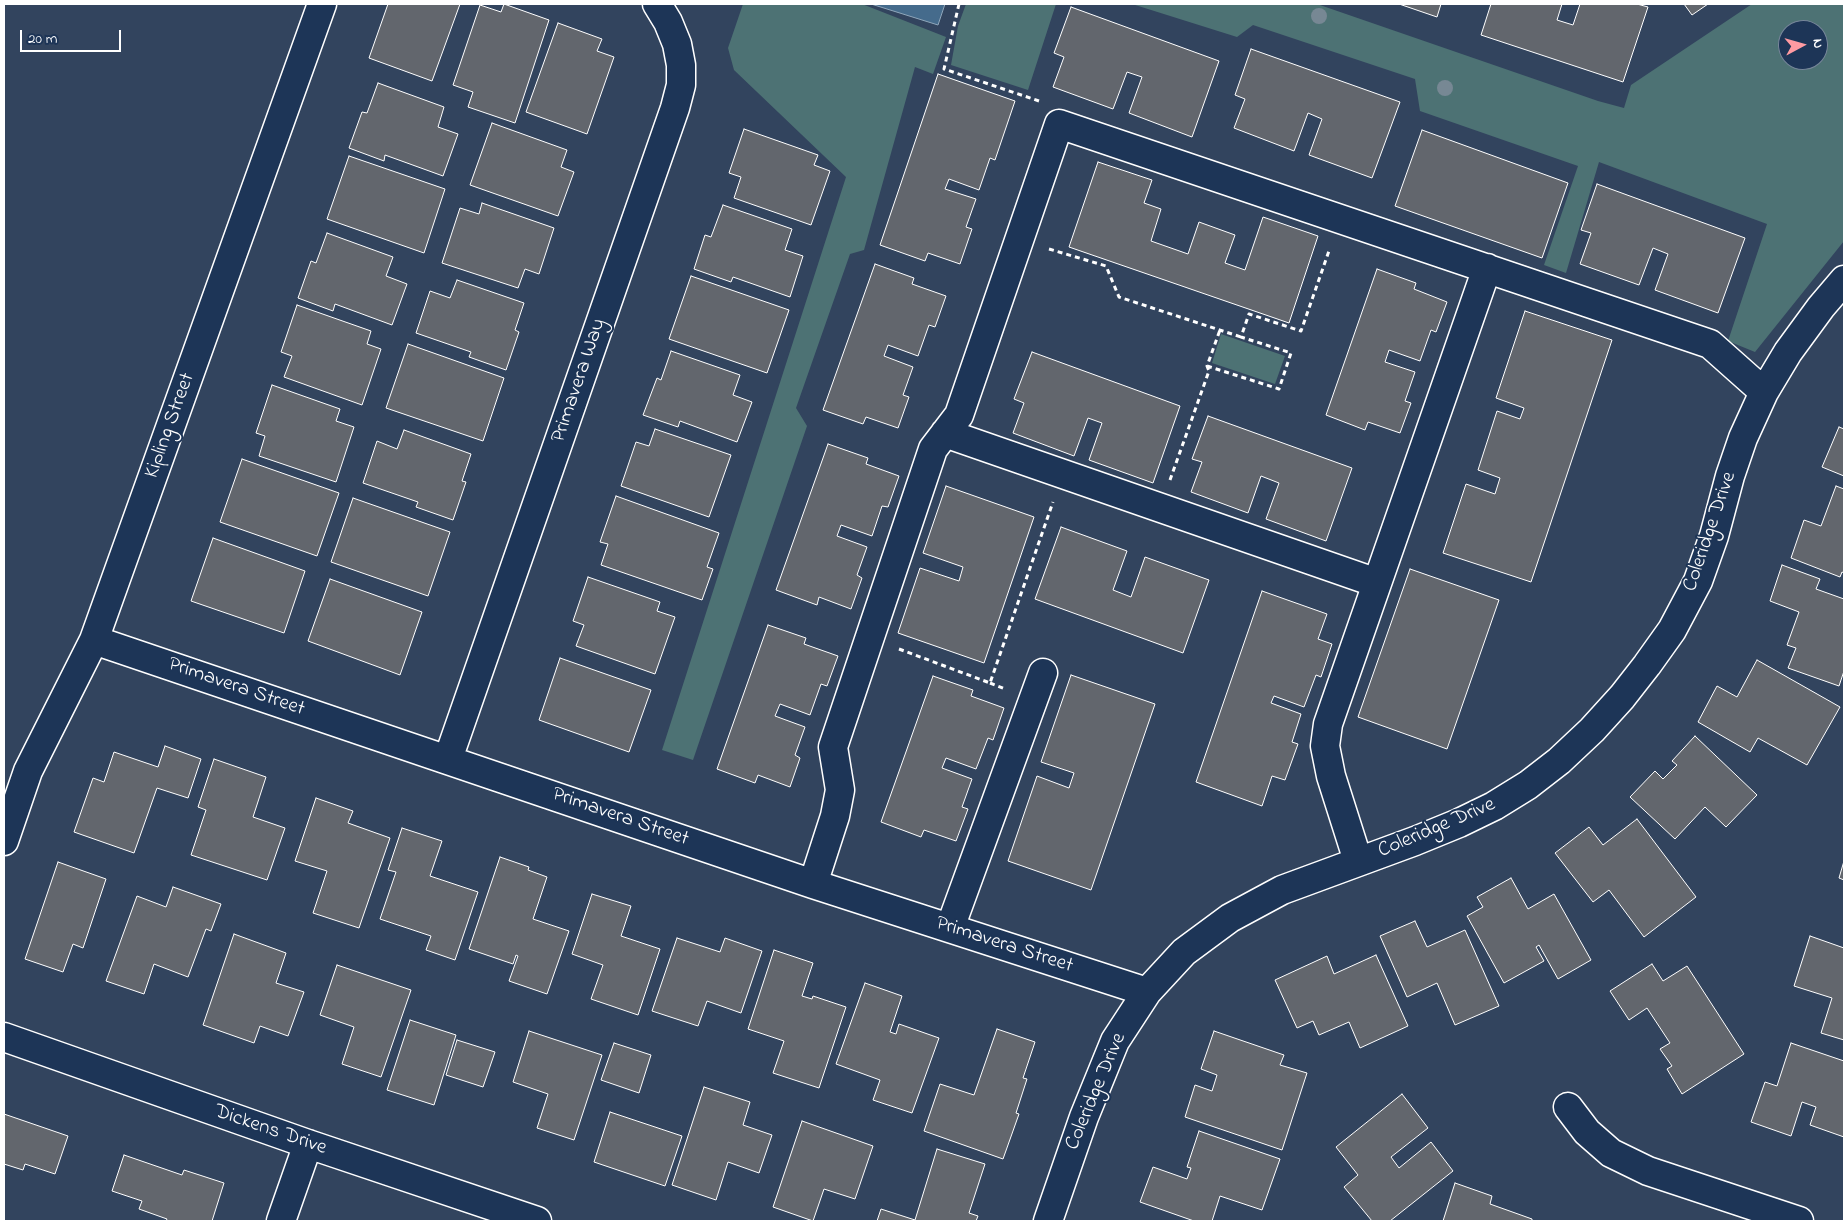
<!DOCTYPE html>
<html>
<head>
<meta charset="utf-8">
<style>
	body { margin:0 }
	#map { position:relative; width:1848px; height:1225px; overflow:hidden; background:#32445e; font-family:"Indie Flower",sans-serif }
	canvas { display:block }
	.frame { position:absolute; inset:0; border:5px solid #fff; pointer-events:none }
	.north { position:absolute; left:1778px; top:20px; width:50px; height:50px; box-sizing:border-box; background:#1d3557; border:1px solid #77869a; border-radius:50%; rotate:84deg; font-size:14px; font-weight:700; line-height:20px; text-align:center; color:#fff }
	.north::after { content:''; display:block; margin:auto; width:18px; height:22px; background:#ff9aa2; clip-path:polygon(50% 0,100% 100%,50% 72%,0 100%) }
	.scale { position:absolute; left:20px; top:30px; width:101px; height:22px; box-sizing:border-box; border:2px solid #fff; border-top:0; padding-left:6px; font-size:15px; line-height:18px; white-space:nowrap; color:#fff; -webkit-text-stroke:4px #1d3557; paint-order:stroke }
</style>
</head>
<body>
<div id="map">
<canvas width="1848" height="1225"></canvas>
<div class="frame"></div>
<div class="north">N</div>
<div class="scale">20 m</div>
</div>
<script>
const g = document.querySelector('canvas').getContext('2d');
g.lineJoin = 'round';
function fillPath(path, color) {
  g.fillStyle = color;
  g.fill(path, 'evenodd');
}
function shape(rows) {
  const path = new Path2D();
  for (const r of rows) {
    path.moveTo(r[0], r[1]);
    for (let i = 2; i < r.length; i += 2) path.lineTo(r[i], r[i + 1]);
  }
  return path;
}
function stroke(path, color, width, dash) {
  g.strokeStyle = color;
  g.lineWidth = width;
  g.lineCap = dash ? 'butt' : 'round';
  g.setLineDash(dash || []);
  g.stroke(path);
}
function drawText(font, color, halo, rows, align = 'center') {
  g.font = font + ' "Indie Flower",sans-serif';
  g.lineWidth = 4;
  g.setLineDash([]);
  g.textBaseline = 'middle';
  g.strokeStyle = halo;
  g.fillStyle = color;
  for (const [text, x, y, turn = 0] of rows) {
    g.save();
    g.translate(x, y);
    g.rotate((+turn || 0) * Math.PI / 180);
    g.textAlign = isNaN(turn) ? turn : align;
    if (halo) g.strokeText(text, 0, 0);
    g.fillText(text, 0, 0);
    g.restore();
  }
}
fillPath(shape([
	[743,4,862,4,946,37,933,74,915,67,864,250,850,254,796,408,807,426,693,760,662,750,846,177,734,70,728,48],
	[966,4,1056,4,1028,90,951,65,958,26],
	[1132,4,1317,4,1598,101,1624,108,1631,85,1752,4,1844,4,1844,241,1755,352,1728,341,1767,224,1599,162,1566,273,1544,265,1578,166,1420,111,1415,79,1253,25,1237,37],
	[1788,30,1818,30,1818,60,1788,60],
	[1221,334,1285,356,1275,384,1212,363]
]), '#4d7274');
const water = shape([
	[871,4,945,4,938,25,871,4]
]);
fillPath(water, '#456b8c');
stroke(water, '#8fa6ba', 1);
const building = shape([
	[388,4,460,4,432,81,369,58,388,4],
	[504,4,549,20,515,123,468,107,473,92,453,85,480,5,501,12,504,4],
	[1399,4,1441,4,1437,17,1399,4],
	[1491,4,1562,4,1557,20,1573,25,1580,4,1637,4,1648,7,1623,82,1481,35,1491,4],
	[1684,4,1708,4,1692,15,1684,4],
	[1071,7,1219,61,1192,137,1129,113,1142,77,1127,72,1113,109,1053,87,1064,57,1054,53,1071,7],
	[558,23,602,39,597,51,614,57,587,134,526,112,558,23],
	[1251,49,1400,102,1372,178,1309,155,1322,119,1308,113,1294,151,1234,128,1245,99,1235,95,1251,49],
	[938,74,1015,101,995,160,990,158,979,190,949,179,945,189,976,199,966,227,972,229,960,264,928,253,925,261,880,245,938,74],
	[378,83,444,107,438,127,458,134,443,176,385,155,384,161,349,148,362,112,367,113,378,83],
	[492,123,567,150,561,167,574,172,558,216,470,185,492,123],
	[744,129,818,155,814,165,830,171,811,225,734,198,741,177,729,173,744,129],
	[1422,130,1568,183,1542,258,1395,206,1422,130],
	[349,156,445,189,424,253,327,219,349,156],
	[1098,162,1152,180,1144,203,1161,209,1151,241,1188,254,1199,222,1235,235,1225,263,1245,270,1263,217,1318,236,1289,323,1069,247,1098,162],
	[1597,184,1745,238,1718,313,1655,290,1668,254,1653,248,1639,285,1580,264,1591,233,1581,230,1597,184],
	[482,203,554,228,539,274,525,269,518,288,442,263,460,208,479,214,482,203],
	[723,205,792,229,785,250,803,256,790,297,733,277,731,282,694,269,705,235,711,237,723,205],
	[327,233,393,257,386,276,407,284,392,325,335,304,333,311,298,298,311,261,316,263,327,233],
	[875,264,914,278,912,284,946,296,935,327,929,325,918,356,888,345,884,356,913,367,903,395,909,397,898,428,866,417,863,424,823,410,875,264],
	[1377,269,1416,283,1414,289,1447,302,1436,332,1431,330,1420,361,1389,350,1385,362,1415,372,1405,401,1411,403,1400,433,1368,422,1365,430,1326,415,1377,269],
	[691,276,789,310,767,373,669,339,691,276],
	[457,280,524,303,515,330,519,332,506,370,469,357,471,352,416,333,430,291,450,298,457,280],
	[297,305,371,331,367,344,381,349,362,405,284,377,292,356,281,352,297,305],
	[1525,311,1612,340,1531,582,1443,553,1466,484,1495,494,1500,478,1478,470,1497,411,1520,419,1524,408,1496,398,1525,311],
	[408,344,504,378,483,441,386,408,408,344],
	[671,351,740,375,733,395,752,402,737,442,680,421,678,427,643,415,657,378,661,380,671,351],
	[1032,352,1180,406,1153,483,1089,460,1102,423,1088,418,1074,456,1013,433,1024,403,1014,399,1032,352],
	[272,385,340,409,336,421,354,427,336,482,259,456,265,436,256,433,272,385],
	[1208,416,1352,468,1326,541,1266,519,1279,483,1261,476,1248,513,1191,492,1202,462,1192,459,1208,416],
	[1839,427,1844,429,1844,476,1822,467,1839,427],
	[655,429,731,455,709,517,621,486,636,442,649,446,655,429],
	[404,430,471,454,462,481,466,482,453,520,416,507,418,502,363,483,377,441,397,449,404,430],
	[828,444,868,458,866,464,899,476,888,507,882,506,872,536,841,525,837,536,867,547,857,575,862,578,851,609,819,597,817,605,776,590,828,444],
	[242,459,339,493,317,556,220,522,242,459],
	[946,486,1034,517,984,663,898,633,920,568,959,581,963,567,923,553,946,486],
	[1836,486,1844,489,1844,573,1842,572,1840,577,1791,558,1804,520,1821,526,1836,486],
	[616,496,719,533,707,567,713,569,702,600,601,565,608,544,600,542,616,496],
	[353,498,450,532,428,596,331,562,353,498],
	[1061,527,1127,551,1113,590,1131,597,1145,557,1209,580,1183,653,1035,599,1061,527],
	[213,538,305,571,284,633,191,601,213,538],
	[1782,565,1820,579,1816,589,1844,599,1844,671,1839,686,1788,668,1796,648,1787,645,1799,612,1770,601,1782,565],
	[1410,569,1499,600,1447,749,1358,717,1410,569],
	[588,577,660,602,657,611,675,617,655,674,576,646,584,625,573,621,588,577],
	[330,579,422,612,400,675,308,641,330,579],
	[1262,591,1327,614,1318,639,1332,644,1321,677,1316,675,1304,707,1274,696,1271,703,1301,714,1292,742,1298,744,1285,780,1272,776,1262,806,1196,782,1262,591],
	[768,625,806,638,804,644,838,656,827,686,821,684,810,715,780,704,775,716,805,727,795,755,800,758,790,787,758,775,755,783,717,769,768,625],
	[560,658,651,690,629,752,539,720,560,658],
	[1757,660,1840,707,1807,765,1758,738,1750,752,1698,722,1717,686,1737,697,1757,660],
	[1071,675,1155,704,1091,890,1008,861,1037,776,1069,788,1074,773,1041,762,1071,675],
	[933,676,973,690,971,696,1004,708,993,740,988,738,976,769,946,758,942,768,972,779,962,807,968,809,956,841,924,830,921,837,881,822,933,676],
	[1695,736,1757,795,1726,827,1705,807,1675,839,1630,797,1655,771,1663,779,1677,765,1672,761,1695,736],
	[165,746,201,759,188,798,157,788,134,853,74,832,93,778,104,782,114,752,158,767,165,746],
	[214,759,266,777,253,817,285,828,267,880,191,855,206,810,198,807,214,759],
	[316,798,353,811,348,823,390,838,359,928,313,913,327,871,295,861,316,798],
	[1637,819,1696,897,1644,937,1609,890,1593,902,1555,853,1589,827,1603,845,1637,819],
	[402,828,442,841,430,876,478,892,455,960,426,950,431,936,380,919,396,872,388,870,402,828],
	[500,857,529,867,528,870,547,877,533,919,569,931,547,994,509,981,518,956,516,955,513,964,469,949,500,857],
	[1844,861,1844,880,1839,878,1844,861],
	[58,862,106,879,83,948,73,944,63,972,25,959,58,862],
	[1511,878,1528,909,1554,894,1591,960,1558,979,1539,945,1536,947,1544,961,1504,983,1467,916,1483,907,1477,897,1511,878],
	[173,887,221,904,211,931,206,929,188,977,154,964,144,994,106,981,137,896,166,907,173,887],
	[592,894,631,906,621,936,660,949,638,1015,591,999,603,965,572,954,592,894],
	[1415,921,1427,947,1465,930,1499,1006,1455,1025,1437,983,1407,997,1380,936,1415,921],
	[234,934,286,953,276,983,304,992,288,1036,260,1026,254,1043,203,1025,234,934],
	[1810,936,1844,948,1844,1040,1821,1033,1832,998,1794,986,1810,936],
	[677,938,720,952,725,938,762,951,741,1013,707,1001,698,1026,652,1011,677,938],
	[774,950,813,963,802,996,812,999,813,996,846,1007,819,1088,773,1073,784,1041,748,1029,774,950],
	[1376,955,1408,1026,1360,1048,1349,1022,1319,1035,1313,1021,1297,1028,1275,980,1327,956,1334,974,1376,955],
	[1652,964,1663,981,1687,966,1744,1054,1682,1094,1667,1069,1672,1066,1660,1049,1670,1043,1647,1008,1629,1020,1610,991,1652,964],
	[337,965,411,990,381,1077,342,1064,354,1027,320,1015,337,965],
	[865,983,902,996,890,1032,896,1034,899,1024,939,1038,912,1113,873,1100,880,1080,836,1064,865,983],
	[410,1020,456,1035,434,1105,387,1090,410,1020],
	[997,1029,1035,1042,1023,1078,1027,1079,1016,1113,1019,1114,1003,1159,924,1131,940,1084,974,1095,997,1029],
	[529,1031,602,1055,574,1140,537,1128,548,1094,513,1082,529,1031],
	[1214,1031,1284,1055,1280,1065,1307,1073,1282,1150,1185,1117,1195,1085,1212,1091,1217,1075,1201,1069,1214,1031],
	[457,1040,495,1052,483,1087,446,1075,457,1040],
	[614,1043,651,1055,639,1093,601,1080,614,1043],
	[1791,1043,1844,1061,1844,1137,1810,1125,1816,1107,1802,1102,1791,1136,1751,1122,1765,1082,1777,1086,1791,1043],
	[704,1087,750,1102,743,1125,772,1135,759,1173,728,1162,716,1200,672,1185,704,1087],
	[1402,1094,1428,1128,1391,1157,1399,1168,1431,1142,1453,1171,1390,1221,1372,1221,1344,1187,1358,1175,1336,1147,1402,1094],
	[610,1112,682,1136,665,1186,594,1162,610,1112],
	[4,1114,68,1136,55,1174,25,1164,23,1170,4,1164,4,1114],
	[802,1121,873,1146,855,1199,824,1189,813,1221,773,1207,802,1121],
	[1199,1131,1280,1159,1262,1210,1220,1196,1212,1221,1194,1221,1140,1202,1153,1167,1187,1179,1191,1168,1187,1167,1199,1131],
	[937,1149,985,1164,969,1213,978,1216,976,1221,877,1221,881,1209,915,1220,937,1149],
	[124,1155,182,1175,184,1170,224,1183,212,1221,166,1221,167,1219,139,1209,142,1201,112,1191,124,1155],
	[1455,1183,1492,1196,1490,1204,1532,1219,1532,1221,1443,1221,1455,1183]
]);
fillPath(building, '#62666d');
stroke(building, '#fff', 1);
const minor = shape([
	[945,433,1377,583],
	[94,640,813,884,1147,992],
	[448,759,675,108,681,85,681,65,677,44,668,22,657,4],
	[4,841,28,771,94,640,322,4],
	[1358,861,1331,776,1325,746,1328,724,1487,268],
	[813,884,835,816,840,790,833,747,933,449,959,415,1059,124,1710,344,1764,392],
	[950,928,1043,673],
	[4,1037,308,1144,537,1221],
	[1568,1107,1587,1132,1611,1153,1648,1171,1799,1221],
	[281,1221,308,1144],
	[1048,1221,1084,1117,1115,1041,1147,992,1184,952,1230,918,1282,890,1415,841,1459,823,1494,806,1528,785,1559,761,1592,730,1622,697,1647,665,1672,630,1698,581,1714,536,1730,476,1743,438,1764,392,1788,352,1821,307,1844,280]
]);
stroke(minor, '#fff', 31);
stroke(shape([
	[959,4,944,69,1039,101],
	[1049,249,1106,266,1119,297,1241,337],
	[1207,366,1279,389,1291,353,1241,337,1249,314,1301,331,1330,248],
	[1170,480,1209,371,1207,366,1220,330],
	[899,649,990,683,1053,502],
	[990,683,1005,689]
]), '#fff', 3, [5, 4]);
stroke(minor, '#1d3557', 28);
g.fillStyle = '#778894';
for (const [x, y] of [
	[1319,16],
	[1445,88]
]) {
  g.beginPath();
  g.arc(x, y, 8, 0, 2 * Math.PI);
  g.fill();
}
drawText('21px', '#fff', '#1d3557', [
	["Primavera Way",580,381,-71],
	["Kipling Street",171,426,-70],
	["Coleridge Drive",1711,532,-71],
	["Primavera Street",236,688,19],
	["Primavera Street",620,818,19],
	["Coleridge Drive",1437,829,-23],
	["Primavera Street",1004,946,18],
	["Coleridge Drive",1097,1092,-67],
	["Dickens Drive",270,1131,19]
]);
</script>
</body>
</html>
